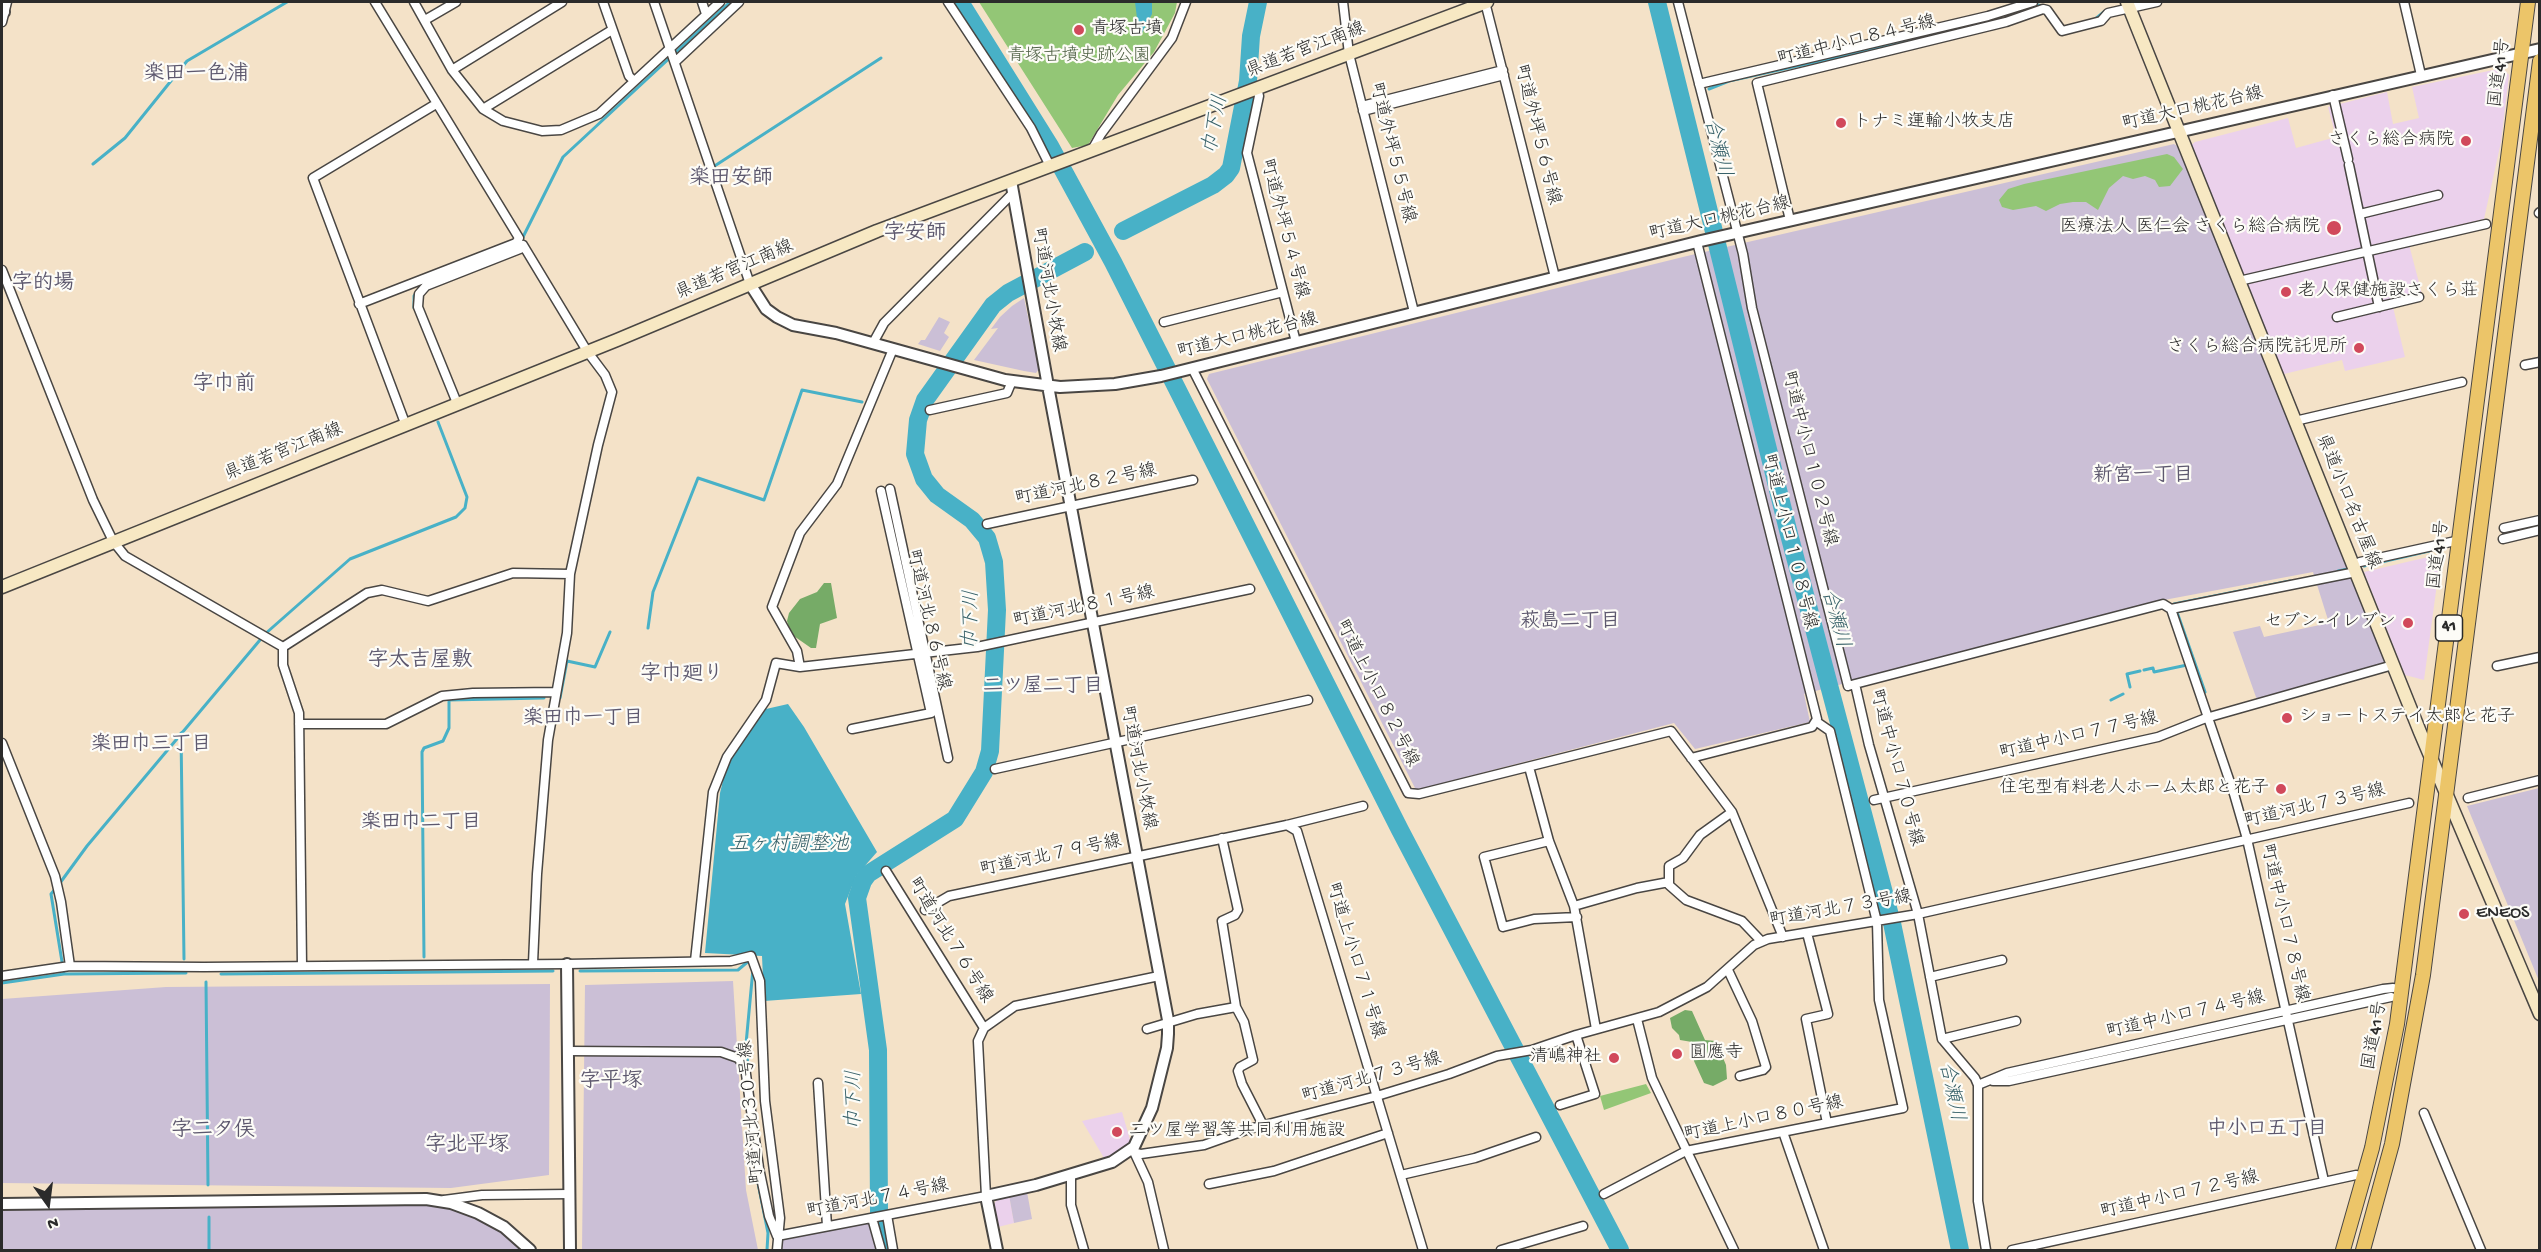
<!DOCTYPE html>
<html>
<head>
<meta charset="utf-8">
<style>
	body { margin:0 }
	#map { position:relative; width:2541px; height:1252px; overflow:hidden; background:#f4e2c8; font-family:"Gochi Hand",sans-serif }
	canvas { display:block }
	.frame { position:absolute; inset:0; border:3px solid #2b2b2b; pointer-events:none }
	.north { position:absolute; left:18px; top:1174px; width:60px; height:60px; -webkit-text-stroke:4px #fdfcf7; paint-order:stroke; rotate:166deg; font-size:16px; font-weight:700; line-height:24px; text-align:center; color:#2b2b2b }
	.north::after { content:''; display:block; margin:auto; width:21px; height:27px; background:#2b2b2b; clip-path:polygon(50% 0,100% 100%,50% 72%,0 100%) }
</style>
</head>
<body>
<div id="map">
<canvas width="2541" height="1252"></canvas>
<div class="frame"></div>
<div class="north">N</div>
</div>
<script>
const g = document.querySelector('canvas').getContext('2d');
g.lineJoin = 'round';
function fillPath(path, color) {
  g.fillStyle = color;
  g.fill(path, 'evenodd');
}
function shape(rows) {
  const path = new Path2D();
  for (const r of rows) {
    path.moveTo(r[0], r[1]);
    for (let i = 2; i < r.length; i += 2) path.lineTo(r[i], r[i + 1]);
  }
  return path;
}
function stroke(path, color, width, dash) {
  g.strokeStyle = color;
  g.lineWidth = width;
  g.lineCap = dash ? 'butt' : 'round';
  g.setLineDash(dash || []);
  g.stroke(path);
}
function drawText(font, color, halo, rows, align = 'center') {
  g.font = font + ' "Gochi Hand","Klee One",sans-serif';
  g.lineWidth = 4.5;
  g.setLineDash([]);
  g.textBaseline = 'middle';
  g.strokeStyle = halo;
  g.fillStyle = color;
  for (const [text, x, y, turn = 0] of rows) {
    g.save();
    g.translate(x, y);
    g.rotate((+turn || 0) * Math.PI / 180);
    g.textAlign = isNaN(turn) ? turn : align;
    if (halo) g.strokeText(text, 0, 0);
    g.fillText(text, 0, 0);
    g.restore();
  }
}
fillPath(shape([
	[2503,68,2509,75,2501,142,2484,219,2407,237,2423,298,2393,307,2405,357,2345,371,2342,360,2284,374,2189,147,2195,142,2288,118,2296,148,2336,137,2328,107,2387,92,2393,124,2419,118,2412,87],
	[2441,554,2424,680,2405,675,2364,572],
	[1122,1112,1131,1143,1127,1148,1104,1158,1082,1121],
	[1009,1195,1014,1223,998,1227,994,1204,998,1198]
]), '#ebd1ec');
fillPath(shape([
	[2174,144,2177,146,2247,315,2386,660,2383,664,2257,700,2233,632,2260,626,2264,637,2329,623,2313,572,2164,600,1804,694,1810,722,1695,749,1674,723,1416,790,1207,379,1209,374,1687,256],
	[1024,298,1039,369,1036,373,1024,371,974,360,998,328,991,329,1000,317,1012,306],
	[939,317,950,322,944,333,949,337,940,351,918,344,921,340,925,340],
	[2539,788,2540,788,2539,981,2467,806],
	[733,981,746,1190,758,1250,582,1250,585,985],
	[550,984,549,1175,451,1188,2,1183,2,999,166,987],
	[1027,1192,1032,1219,1014,1223,1009,1195],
	[410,1198,478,1213,530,1250,2,1250,2,1204],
	[869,1221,876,1250,780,1250,780,1239]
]), '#cbbfd6');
fillPath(shape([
	[979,2,1177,2,1175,13,1154,52,1118,95,1088,145,1072,148],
	[2167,154,2174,157,2183,169,2170,186,2159,187,2155,180,2145,176,2133,179,2123,176,2109,188,2098,210,2086,202,2073,202,2060,204,2046,211,2036,206,2013,210,2002,207,1999,200,2008,189,2024,184],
	[1646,1084,1651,1093,1604,1110,1600,1096]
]), '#93c676');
fillPath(shape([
	[824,583,831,583,837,618,820,624,816,648,811,648,791,634,787,621,789,613,800,599,817,592],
	[1685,1010,1692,1011,1705,1040,1716,1041,1726,1065,1727,1079,1713,1086,1704,1083,1694,1061,1692,1042,1680,1040,1679,1035,1672,1028,1670,1018]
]), '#76ab67');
fillPath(shape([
	[1135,2,1152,2,1152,14,1142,33,1135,33,1137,18],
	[788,704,804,727,877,852,856,876,845,904,861,994,764,1001,762,956,705,953,720,793,729,756,766,709]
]), '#48b1c7');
stroke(shape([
	[2134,3,2140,2],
	[2014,15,2038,5,2044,6],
	[2094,20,2105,11],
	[1709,89,1729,81,1915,40],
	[93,164,125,138,187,61,287,2],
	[713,167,881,58],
	[522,239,563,157,730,2],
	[414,308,414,296,424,283],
	[887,495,904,574],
	[2504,534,2540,525],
	[2364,566,2429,551],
	[2338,571,2348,569],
	[2174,604,2290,581],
	[2177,612,2205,692],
	[648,628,653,592,698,478,764,500,802,390,862,402],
	[2144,670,2153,668,2154,672,2187,665],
	[2130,687,2127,674,2140,671],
	[560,698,567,661,595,667,610,632],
	[2111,700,2123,694],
	[181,733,184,959],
	[60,883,87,846,265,634,350,559,456,517,465,508,467,497,438,422],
	[851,884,868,874],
	[56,888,51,894,64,974],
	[424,957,422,752,424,748,443,741,449,728,449,700,544,698],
	[580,971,738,970,751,959],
	[221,974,553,971],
	[206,982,208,1185],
	[2,983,64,974,186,973],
	[748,1067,746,1044,753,969],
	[756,1173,768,1233,767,1250],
	[209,1217,209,1250]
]), '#48b1c7', 3);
stroke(shape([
	[960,2,1050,146,1113,262,1400,830,1620,1250],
	[1657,2,1790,538,1892,923,1960,1250],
	[1123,231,1213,185,1226,175,1231,168,1248,81,1251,36,1258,2],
	[887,1250,879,1213,878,1050,857,898,863,881,868,874,955,819,984,772,990,751,997,610,994,562,987,538,972,520,937,495,924,479,915,454,918,420,925,400,993,305,1008,293,1085,252]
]), '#48b1c7', 18);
const minor = shape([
	[414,2,452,70,483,109,503,121,542,131,561,130,599,114,720,2],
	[603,2,629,76,634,81],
	[654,2,750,284],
	[702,2,706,14],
	[948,2,1031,128,1050,166],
	[1343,2,1349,54,1414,312],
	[1485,2,1555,277],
	[1678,2,1743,254,1752,308,1848,686,1855,684],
	[2404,2,2421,75],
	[425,20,456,2],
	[2,22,7,2],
	[675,62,739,2],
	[452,70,562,2],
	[1699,84,1988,16,2033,2],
	[1257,88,1259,96,1247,153,1296,342],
	[2333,95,2348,159],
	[1362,106,1503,70],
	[483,109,612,30],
	[1363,111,1504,75],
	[1092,150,1101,134,1172,38,1186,2],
	[2349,165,2379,307],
	[2539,213,2540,212],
	[2360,214,2438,195],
	[1790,220,1757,83,2006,22,2043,9,2047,10,2062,31,2101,21,2108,13,2157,2],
	[2,270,93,500,113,541,125,556,283,647],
	[2239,281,2486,224],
	[359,304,516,243,519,238,375,2],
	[2337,317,2419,297],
	[1164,322,1283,292],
	[873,343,884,323,1013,193],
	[2525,365,2540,362],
	[1192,368,1408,793,1419,794,1671,731,1732,812,1783,937],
	[457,403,418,307,419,294,426,286,520,249,523,245,587,351,605,375,612,392,598,445,570,574,567,633,548,740,537,874,533,963],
	[930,410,1007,393,1012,381],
	[2295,421,2462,382],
	[405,423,313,178,436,104],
	[890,489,948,758],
	[987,524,1193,480],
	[2504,528,2540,520],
	[2503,539,2540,530],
	[2360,562,2460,540],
	[2171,609,2234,794,2247,839,2324,1181],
	[283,647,283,665,299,713,302,966],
	[283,647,367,593,382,590,428,601,513,573,570,574],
	[2497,666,2540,657],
	[800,667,797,651,772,607,800,533,837,484,893,349],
	[299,724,386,724,442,696,473,693,555,692],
	[852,729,931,713,881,491],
	[2,743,55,876,61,902,70,966],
	[1691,758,1812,727,1817,719,1697,242],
	[1529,767,1549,841,1574,906,1596,1029],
	[995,769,1308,700],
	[2468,798,2540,780],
	[1874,800,2158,737,2206,718,2393,665],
	[1732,812,1700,835,1683,858,1669,866,1669,885,1686,900,1742,921,1761,941],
	[1287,825,1297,831,1423,1250],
	[1222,838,1238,910,1235,915,1222,921,1236,1007,1244,1022,1253,1060,1240,1067,1238,1071,1242,1084,1263,1125],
	[1549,841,1484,857,1503,927,1534,919,1577,917],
	[886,871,984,1028],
	[1574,906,1637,888,1669,882],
	[925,910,949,896,1287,825,1363,806],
	[1807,933,1828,1014,1806,1019,1827,1123],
	[695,961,713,792,727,757,766,700,776,663,800,667,977,647,1250,589],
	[1728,970,1752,1021,1766,1067,1763,1070,1740,1076],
	[2,976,70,966,204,967,567,964,731,961,751,956,760,981,765,1101,780,1218,777,1250],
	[1930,977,2002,960],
	[1637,1019,1652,1078,1734,1250],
	[1147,1029,1197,1014,1236,1007],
	[1942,1039,2016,1021],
	[568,1051,721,1052,738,1058,745,1067,759,1168,769,1216,777,1236,986,1196,978,1041,984,1028,1015,1006,1159,976],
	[1993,1081,2009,1081,2391,997],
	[818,1083,827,1226],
	[1978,1085,2007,1073,2383,989,2393,988],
	[1560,1105,1595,1094,1576,1035],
	[2424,1113,2481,1250],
	[1783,1132,1824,1250],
	[1130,1151,1141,1154,1204,1145,1249,1129,1377,1096,1449,1074,1497,1056,1532,1050,1576,1035,1659,1012,1707,987,1754,945,1768,939,1918,914,2409,803],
	[1135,1154,1148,1182,1164,1250],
	[1071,1175,1071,1205,1084,1250],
	[1401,1175,1475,1158,1536,1137],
	[1209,1184,1274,1171,1388,1133],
	[1604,1194,1686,1151,1903,1108,1879,1000,1877,922,1830,731,1817,722],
	[444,1200,482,1195,570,1194],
	[887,1215,893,1250],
	[872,1218,881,1250],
	[1501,1250,1583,1226],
	[1986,1250,1978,1201,1978,1085,1975,1078,1942,1039,1918,914,1869,745,1855,684,2163,604,2171,609,2356,572],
	[2012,1250,2356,1175]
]);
const tertiary = shape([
	[2,12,4,12],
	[750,284,766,309,777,317,793,325,836,333,1005,380,1060,387,1115,384,1161,376,1701,241,2540,49],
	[567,964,570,1250],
	[2,1204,426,1199,451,1203,478,1213,504,1227,530,1250],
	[997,1250,986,1196,1036,1185,1112,1162,1134,1147,1152,1108,1167,1048,1168,1034,1168,1020,1048,386,1011,181]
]);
const secondary = shape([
	[2127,2,2420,732,2540,1014],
	[2,587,617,340,877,231,1487,2]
]);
const trunk = shape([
	[2343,1250,2372,1148,2397,1024,2528,2],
	[2363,1250,2392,1144,2423,975,2540,61]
]);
stroke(minor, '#494643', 11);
stroke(tertiary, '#494643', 14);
stroke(secondary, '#494643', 15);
stroke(trunk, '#494643', 16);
stroke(minor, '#fff', 8);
stroke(tertiary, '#fff', 10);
stroke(secondary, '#f7e8c3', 12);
stroke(trunk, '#ecc569', 14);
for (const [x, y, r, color] of [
	[1079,30,6,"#d1495b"],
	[1841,123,6,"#d1495b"],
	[2466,141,6,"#d1495b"],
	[2334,228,8,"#d1495b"],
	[2286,292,6,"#d1495b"],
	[2359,348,6,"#d1495b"],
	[2408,623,6,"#d1495b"],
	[2287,718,6,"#d1495b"],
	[2281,789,6,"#d1495b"],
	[2464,914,6,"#d1495b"],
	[1677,1054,6,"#d1495b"],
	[1614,1058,6,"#d1495b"],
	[1117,1132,6,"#d1495b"]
]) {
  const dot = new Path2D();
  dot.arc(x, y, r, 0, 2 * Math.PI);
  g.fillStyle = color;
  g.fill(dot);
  stroke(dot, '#fdfcf7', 2);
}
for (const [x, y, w] of [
	[2449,628,27]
]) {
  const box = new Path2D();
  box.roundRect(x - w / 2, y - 13, w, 26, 4.5);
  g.fillStyle = '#fdfcf7';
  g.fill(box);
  stroke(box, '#2b2b2b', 1.5);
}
drawText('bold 16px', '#2b2b2b', null, [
	["41",2449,628]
]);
drawText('18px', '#2b2b2b', '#fdfcf7', [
	["青塚古墳",1091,30],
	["トナミ運輸小牧支店",1853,123],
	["さくら総合病院",2454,141,"right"],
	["医療法人 医仁会 さくら総合病院",2320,228,"right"],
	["老人保健施設さくら荘",2298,292],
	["さくら総合病院託児所",2347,348,"right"],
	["セブン-イレブン",2396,623,"right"],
	["ショートステイ太郎と花子",2299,718],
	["住宅型有料老人ホーム太郎と花子",2269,789,"right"],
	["ENEOS",2476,914],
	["圓應寺",1689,1054],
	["清嶋神社",1602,1058,"right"],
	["二ツ屋学習等共同利用施設",1129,1132]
], 'left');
drawText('18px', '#2b2b2b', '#fdfcf7', [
	["町道中小口８４号線",1857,42,-14],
	["県道若宮江南線",1306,51,-21],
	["国道41号",2501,73,-83],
	["町道大口桃花台線",2193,110,-13],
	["町道外坪５６号線",1536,135,76],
	["町道外坪５５号線",1391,153,76],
	["町道大口桃花台線",1720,220,-13],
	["町道外坪５４号線",1283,229,75],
	["県道若宮江南線",735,271,-23],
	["町道河北小牧線",1047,290,80],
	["町道大口桃花台線",1248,337,-14],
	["県道若宮江南線",284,453,-22],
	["町道中小口１０２号線",1808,459,76],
	["町道河北８２号線",1086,486,-12],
	["県道小口名古屋線",2347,502,68],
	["町道上小口１０８号線",1788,542,76],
	["国道41号",2440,555,-83],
	["町道河北８１号線",1084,608,-12],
	["町道河北８６号線",927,620,77],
	["町道上小口８２号線",1376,694,63],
	["町道中小口７７号線",2079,737,-13],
	["町道河北小牧線",1137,768,79],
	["町道中小口７０号線",1895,768,75],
	["町道河北７３号線",2315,807,-13],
	["町道河北７９号線",1051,857,-12],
	["町道河北７３号線",1841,910,-10],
	["町道中小口７８号線",2283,923,77],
	["町道河北７６号線",949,941,58],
	["町道上小口７１号線",1354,961,73],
	["町道中小口７４号線",2186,1016,-13],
	["国道41号",2376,1036,-80],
	["町道河北７３号線",1372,1079,-16],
	["町道河北３０号線",753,1112,-95],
	["町道上小口８０号線",1764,1120,-12],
	["町道中小口７２号線",2180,1196,-13],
	["町道河北７４号線",878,1200,-11]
]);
drawText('18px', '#4f6145', '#fdfcf7', [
	["青塚古墳史跡公園",1079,57]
]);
drawText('italic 20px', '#376169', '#fdfcf7', [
	["巾下川",1217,125,-79],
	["合瀬川",1716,148,76],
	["合瀬川",1834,619,75],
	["巾下川",973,620,-89],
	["五ヶ村調整池",789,846],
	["合瀬川",1950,1092,78],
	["巾下川",856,1100,-90]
]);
drawText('bold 20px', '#5d586e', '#fdfcf7', [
	["新宮一丁目",2143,477],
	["萩島二丁目",1570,623],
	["二ツ屋二丁目",1043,688],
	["楽田巾一丁目",583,720],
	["楽田巾三丁目",151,746],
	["楽田巾二丁目",421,824],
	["中小口五丁目",2267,1131]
]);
drawText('bold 21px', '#5d586e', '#fdfcf7', [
	["楽田一色浦",196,76],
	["楽田安師",731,180],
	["字安師",915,235],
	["字的場",43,285],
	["字巾前",224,386],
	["字太吉屋敷",420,662],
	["字巾廻り",682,676],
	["字平塚",611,1083],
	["字二タ俣",213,1132],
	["字北平塚",467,1147]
]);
</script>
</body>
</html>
